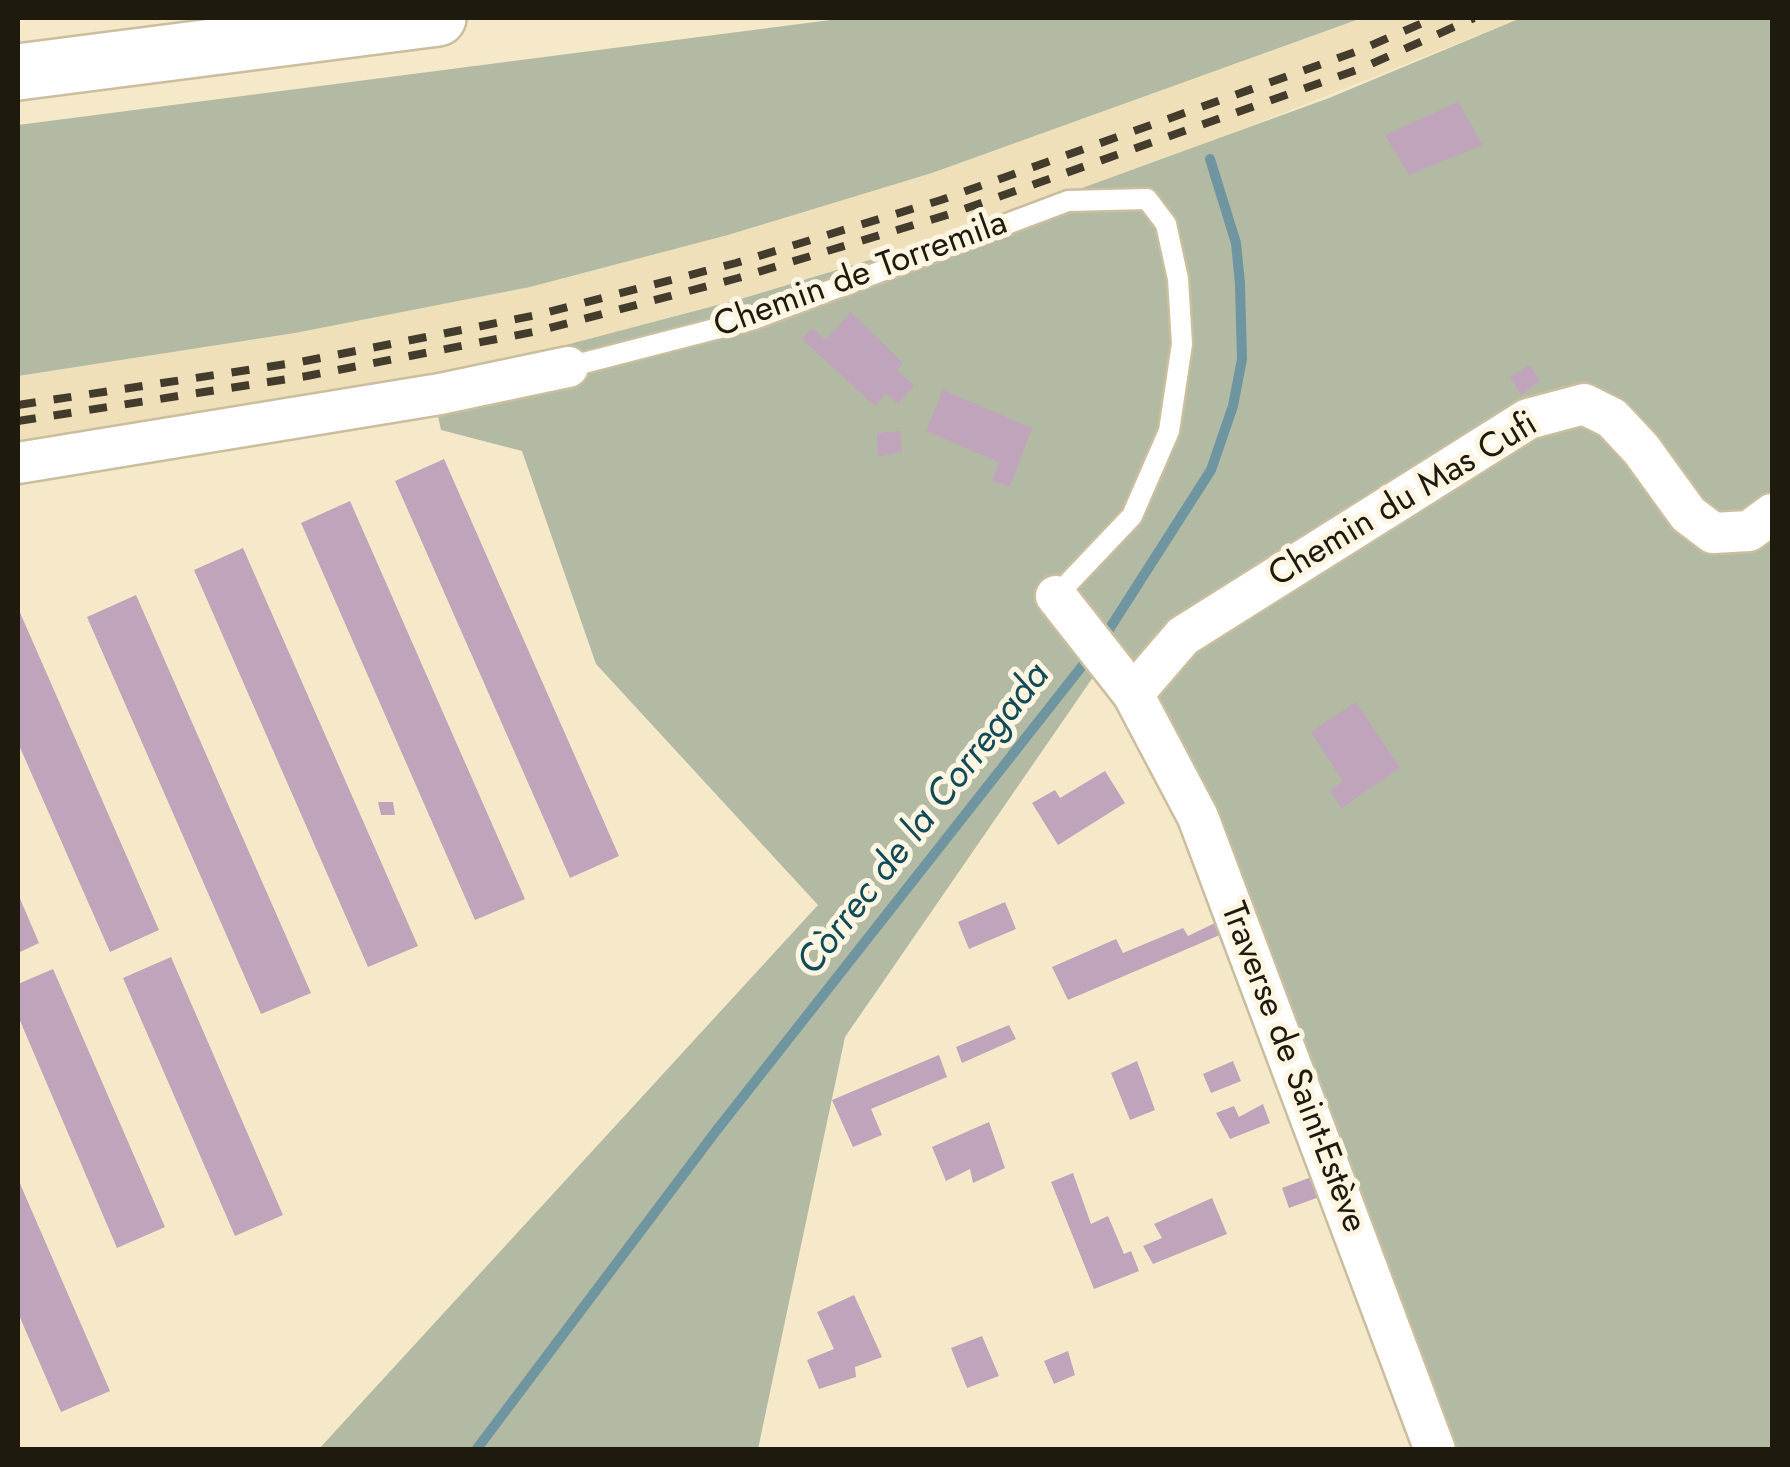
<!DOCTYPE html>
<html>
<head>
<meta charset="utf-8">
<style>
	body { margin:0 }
	#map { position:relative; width:1790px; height:1467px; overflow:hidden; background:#f6e9c9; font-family:Jost,sans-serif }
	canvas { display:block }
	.frame { position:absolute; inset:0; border:20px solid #1f1a0e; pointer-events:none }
</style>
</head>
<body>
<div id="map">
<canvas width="1790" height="1467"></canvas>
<div class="frame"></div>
</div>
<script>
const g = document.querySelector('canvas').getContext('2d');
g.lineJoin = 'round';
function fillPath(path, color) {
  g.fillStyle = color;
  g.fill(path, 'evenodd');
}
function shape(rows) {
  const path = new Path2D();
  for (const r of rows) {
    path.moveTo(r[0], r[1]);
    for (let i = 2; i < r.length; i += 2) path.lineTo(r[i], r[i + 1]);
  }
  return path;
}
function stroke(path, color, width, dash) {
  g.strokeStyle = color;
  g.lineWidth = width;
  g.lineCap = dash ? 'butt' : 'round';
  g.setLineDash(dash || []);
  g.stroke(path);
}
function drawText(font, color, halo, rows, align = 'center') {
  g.font = font + ' Jost,sans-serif';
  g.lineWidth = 10;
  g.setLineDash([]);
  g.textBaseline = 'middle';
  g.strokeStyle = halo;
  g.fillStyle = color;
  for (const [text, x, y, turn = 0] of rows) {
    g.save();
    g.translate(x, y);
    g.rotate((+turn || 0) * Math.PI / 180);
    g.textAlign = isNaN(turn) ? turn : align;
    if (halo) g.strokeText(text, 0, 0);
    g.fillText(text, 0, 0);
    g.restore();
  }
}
fillPath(shape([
	[1362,18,1521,18,1176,156,956,234,744,298,543,351,308,398,18,442,18,376,295,333,530,287,728,235,932,173]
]), '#f0e0b9');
fillPath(shape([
	[846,18,1362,18,932,173,728,235,530,287,295,333,18,376,18,125],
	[1521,18,1772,18,1772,1449,1454,1449,1215,810,1098,670,845,1037,758,1449,318,1450,818,905,596,664,522,451,441,430,429,374,543,351,744,298,956,234,1329,98]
]), '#b2baa3');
stroke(shape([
	[1101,642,1211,470,1233,406,1242,359,1240,284,1236,243,1210,159],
	[476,1450,716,1131,1090,656]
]), '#6f96a0', 10);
fillPath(shape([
	[1458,102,1483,145,1409,175,1385,135],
	[851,312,903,363,897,370,914,386,898,404,886,393,875,406,802,339,812,328,826,340],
	[1530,365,1540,381,1521,395,1510,377],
	[943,390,1032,428,1010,487,992,481,999,462,926,431],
	[900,431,902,452,878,456,877,433],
	[444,459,619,856,570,878,395,481],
	[350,501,525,899,475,920,301,523],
	[243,548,418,946,368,967,194,570],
	[136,595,311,993,261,1014,87,617],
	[18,608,159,930,110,952,18,743],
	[1356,702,1400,768,1342,808,1330,791,1343,781,1311,732],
	[1105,771,1125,803,1058,845,1032,803,1055,790,1060,798],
	[378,802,393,802,395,815,381,815],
	[18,894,39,943,18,953],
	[1005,902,1016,929,969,949,958,922],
	[1217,922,1222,934,1068,1000,1052,967,1116,939,1123,953,1183,928,1188,936],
	[171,957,283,1215,235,1236,123,978],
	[53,969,165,1227,117,1248,18,1016,18,984],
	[1009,1025,1016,1039,962,1063,956,1047],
	[939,1055,947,1077,871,1109,882,1135,853,1147,832,1100],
	[1137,1061,1155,1110,1130,1120,1111,1073],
	[1233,1061,1241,1081,1211,1093,1203,1074],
	[1263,1104,1270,1123,1230,1139,1216,1113,1234,1106,1239,1117],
	[989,1122,1005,1168,973,1183,970,1169,946,1181,932,1147],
	[1073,1173,1091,1224,1108,1216,1124,1254,1131,1251,1139,1271,1094,1289,1051,1182],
	[1314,1176,1322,1196,1289,1208,1282,1188],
	[18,1179,110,1391,61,1412,18,1313],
	[1212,1198,1227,1234,1153,1264,1143,1246,1162,1238,1154,1224],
	[854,1295,882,1357,855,1367,856,1377,819,1389,807,1360,834,1349,817,1312],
	[982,1336,999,1376,967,1388,951,1348],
	[1068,1351,1075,1375,1054,1384,1044,1361]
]), '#bfa4bb');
const service = shape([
	[568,367,754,319,1068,201,1147,199,1166,224,1178,279,1182,344,1169,431,1132,516,1056,596]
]);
const minor = shape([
	[18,463,440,394,568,367],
	[1056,596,1133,694,1198,817,1435,1450],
	[1133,694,1183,636,1528,419,1584,404,1612,418,1641,449,1688,514,1713,533,1749,531,1772,514]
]);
const motorway = shape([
	[18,72,438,18]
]);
stroke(service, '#cabe9f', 25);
stroke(minor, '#cabe9f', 45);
stroke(motorway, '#cabe9f', 60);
stroke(service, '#fff', 20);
stroke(minor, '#fff', 40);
stroke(motorway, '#fff', 55);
stroke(shape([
	[18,405,300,362,537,315,736,263,941,200,1358,51,1434,18],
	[18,421,307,376,538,331,738,278,950,214,1362,68,1474,18]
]), '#433c2d', 8, [18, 18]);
drawText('35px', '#1f1a0e', '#fef6e3', [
	["Chemin de Torremila",861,276,-20],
	["Chemin du Mas Cufi",1404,501,-31],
	["Traverse de Saint-Estève",1292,1068,69]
]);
drawText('italic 38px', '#124b58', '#fef6e3', [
	["Còrrec de la Corregada",925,820,-52]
]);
</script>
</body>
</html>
